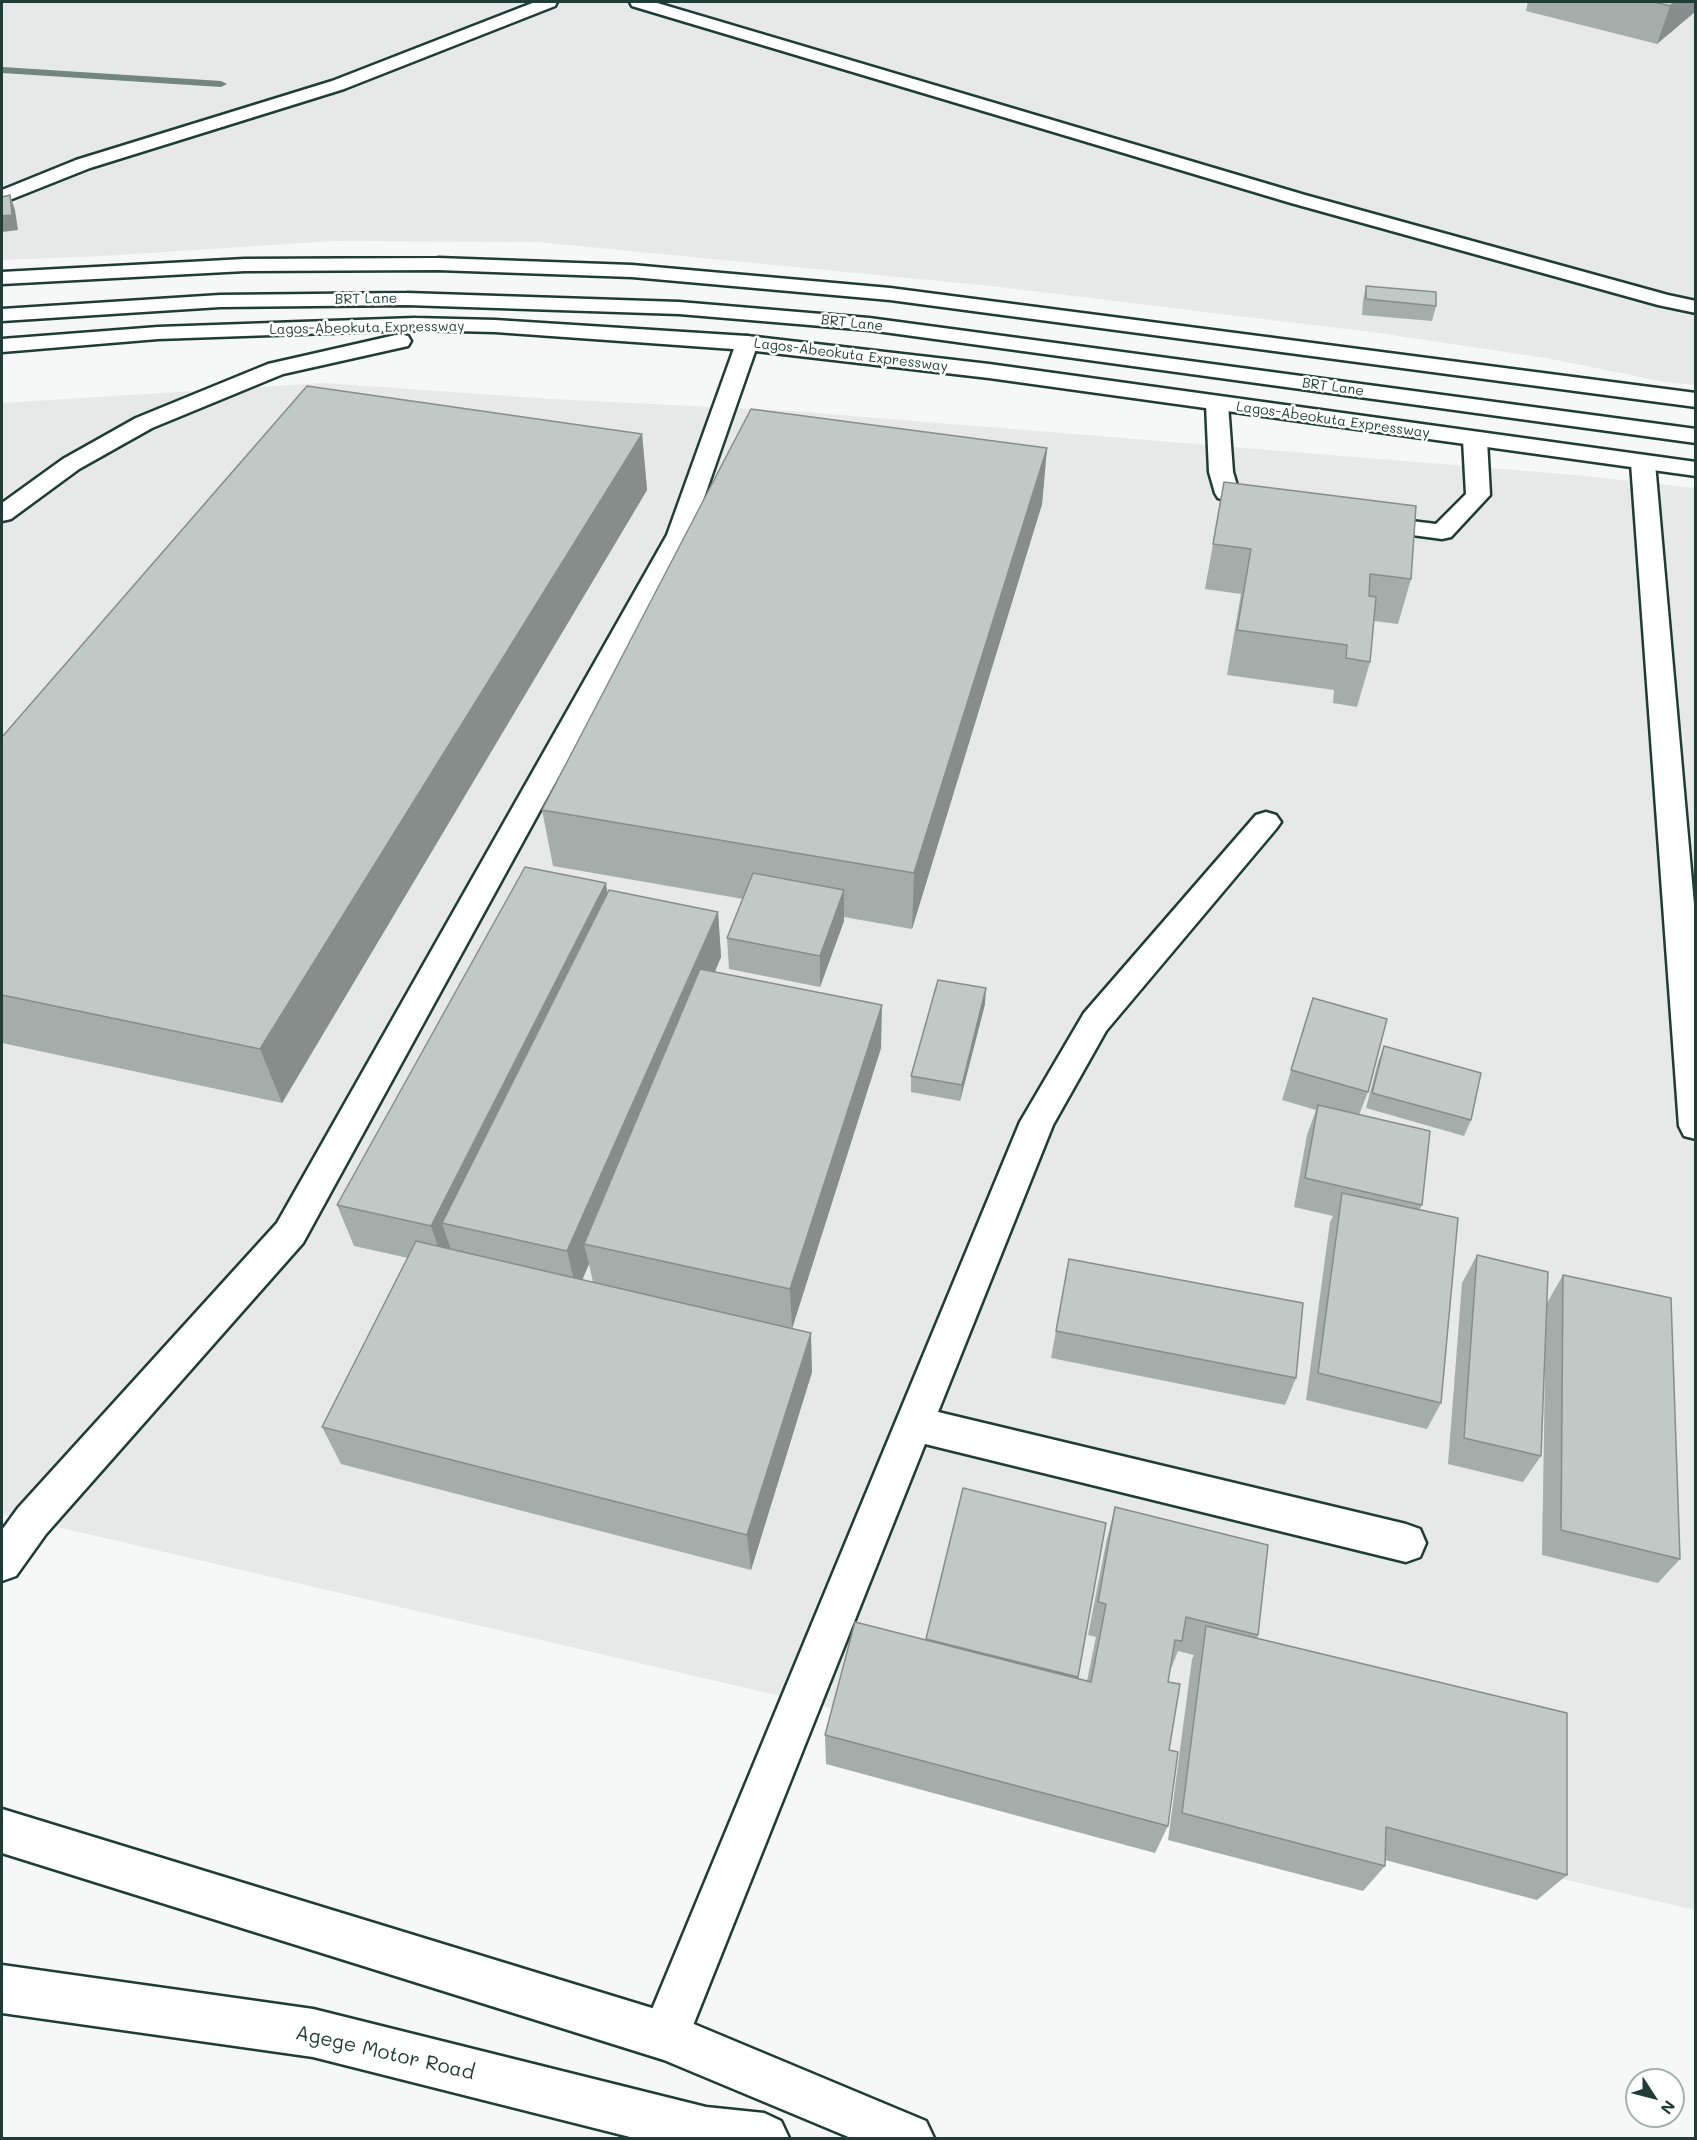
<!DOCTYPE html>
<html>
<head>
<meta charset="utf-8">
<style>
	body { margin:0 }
	#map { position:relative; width:1697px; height:2140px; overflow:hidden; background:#f6f7f7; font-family:Mali,sans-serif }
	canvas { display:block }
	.frame { position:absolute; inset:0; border:3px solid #1f3d34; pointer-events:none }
	.north { position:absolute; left:1625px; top:2068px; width:60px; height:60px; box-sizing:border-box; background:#fff; border:2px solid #a5b1ae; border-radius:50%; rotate:126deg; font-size:16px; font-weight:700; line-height:24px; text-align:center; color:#1f3d34 }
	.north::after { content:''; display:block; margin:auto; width:21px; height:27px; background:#1f3d34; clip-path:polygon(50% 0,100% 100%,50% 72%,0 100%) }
</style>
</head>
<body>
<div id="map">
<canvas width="1697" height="2140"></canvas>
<div class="frame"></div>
<div class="north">N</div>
</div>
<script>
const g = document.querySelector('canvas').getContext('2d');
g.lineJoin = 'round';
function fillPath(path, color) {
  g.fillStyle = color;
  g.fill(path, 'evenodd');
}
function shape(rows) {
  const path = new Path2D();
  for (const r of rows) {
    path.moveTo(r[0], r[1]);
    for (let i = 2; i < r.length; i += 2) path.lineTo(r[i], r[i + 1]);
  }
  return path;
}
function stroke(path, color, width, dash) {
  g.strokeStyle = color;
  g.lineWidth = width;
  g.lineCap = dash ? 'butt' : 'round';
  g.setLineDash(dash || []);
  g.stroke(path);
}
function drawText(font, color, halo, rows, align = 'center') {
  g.font = font + ' Mali,sans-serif';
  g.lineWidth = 5;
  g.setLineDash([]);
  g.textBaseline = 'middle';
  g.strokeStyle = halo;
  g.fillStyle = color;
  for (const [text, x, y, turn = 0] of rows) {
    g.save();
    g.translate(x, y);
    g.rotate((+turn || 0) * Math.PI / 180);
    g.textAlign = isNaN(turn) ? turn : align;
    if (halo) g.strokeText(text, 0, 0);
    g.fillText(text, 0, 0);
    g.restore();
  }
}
fillPath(shape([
	[2,2,1695,2,1695,385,1665,382,1546,358,1379,333,991,286,538,242,333,241,102,256,2,260],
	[324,383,551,399,792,411,1575,475,1695,488,1695,1910,2,1514,2,403]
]), '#e6e9e8');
fillPath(shape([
	[2,67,221,81,227,84,221,87,2,73,2,67]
]), '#72857f');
const minor = shape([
	[535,2,557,2,555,6,344,89,90,168,2,203,2,190,76,160,332,81,535,2],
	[630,2,654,2,1305,195,1668,295,1696,301,1696,313,1658,305,1291,203,632,6,630,2],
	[407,293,679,302,869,318,1696,429,1696,443,869,330,679,314,407,305,220,307,2,321,2,309,220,295,407,293],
	[747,336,755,338,758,343,691,535,303,1243,46,1534,16,1576,2,1581,2,1530,18,1508,277,1223,667,535,736,343,739,338,747,336],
	[1217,397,1225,399,1228,404,1233,472,1238,489,1268,500,1271,505,1268,510,1259,512,1250,510,1218,498,1215,493,1209,472,1206,404,1209,399,1217,397],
	[1475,433,1483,435,1487,440,1490,495,1451,537,1442,539,1360,528,1357,523,1360,518,1369,516,1436,524,1466,494,1463,440,1467,435,1475,433],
	[1643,456,1651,458,1655,463,1696,927,1696,1139,1684,1136,1679,1126,1631,463,1635,458,1643,456],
	[1266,812,1276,815,1281,822,1276,829,1106,1031,1053,1125,938,1412,1406,1524,1420,1529,1426,1543,1420,1557,1406,1562,925,1444,682,2053,665,2060,648,2053,641,2036,1020,1122,1084,1013,1256,815,1266,812]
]);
const major = shape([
	[2,1809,665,2012,926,2121,934,2138,851,2138,664,2060,2,1853,2,1809],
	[2,1965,313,2009,706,2107,764,2113,781,2121,789,2138,634,2138,313,2057,2,2013,2,1965]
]);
const highway = shape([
	[438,258,632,265,890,288,1696,393,1696,407,890,300,632,277,438,270,245,271,2,284,2,272,245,259,438,258],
	[415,318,495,320,747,336,989,364,1696,462,1696,476,989,378,747,350,495,332,415,330,158,339,2,352,2,339,158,327,415,318],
	[400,334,408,336,411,341,408,346,283,374,152,428,79,469,11,519,2,521,2,503,63,459,136,418,268,364,400,334]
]);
stroke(minor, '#1f3d34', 5);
stroke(major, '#1f3d34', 5);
stroke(highway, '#1f3d34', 5);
fillPath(minor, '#fff');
fillPath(major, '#fff');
fillPath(highway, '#fff');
fillPath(shape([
	[1528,2,1695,2,1657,44,1526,11],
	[1366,286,1436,306,1432,321,1362,315,1363,301],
	[642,434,647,490,282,1103,2,1043,2,737],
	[1047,448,1042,504,912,929,844,917,844,921,820,987,729,969,727,938,743,899,553,866,542,810],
	[1224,482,1411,579,1398,624,1374,621,1370,662,1357,707,1333,703,1334,690,1227,675,1241,594,1205,589],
	[608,892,718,912,721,957,715,972,881,1048,792,1328,812,1372,751,1570,341,1464,322,1427,408,1258,354,1246,337,1205],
	[589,1264,593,1282,582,1280],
	[1313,998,1368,1092,1359,1115,1422,1205,1419,1210,1441,1403,1427,1429,1306,1400,1330,1222,1333,1216,1294,1207,1307,1135,1316,1110,1282,1100],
	[985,1004,960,1101,911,1092,911,1076],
	[1384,1046,1471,1120,1464,1136,1366,1108,1378,1062],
	[1477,1255,1547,1303,1563,1275,1680,1559,1658,1583,1542,1555,1546,1308,1541,1456,1523,1482,1448,1464,1462,1283],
	[1069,1259,1296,1378,1285,1405,1051,1358],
	[1115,1507,1258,1635,1257,1639,1567,1875,1537,1900,1385,1860,1385,1866,1363,1891,1168,1840,1192,1659,1194,1655,1178,1651,1170,1671,1168,1682,1169,1750,1168,1826,1155,1853,826,1764,825,1735,926,1640,1106,1523,1078,1678,1087,1681,1096,1637,1088,1635,1106,1543]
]), '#a5adaa');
fillPath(shape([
	[1675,2,1695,2,1695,12,1657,44,1670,6],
	[10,195,15,210,18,230,2,232,2,216],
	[642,434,647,490,282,1103,260,1049],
	[1047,448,1042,504,912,929,914,873],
	[606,883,613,928,442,1223,452,1253,445,1267,431,1226],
	[844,890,844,921,820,987,820,956],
	[718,912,721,957,596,1246,584,1244,589,1264,577,1292,567,1251],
	[986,988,985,1004,960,1101,962,1085],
	[882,1005,881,1048,792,1329,790,1289],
	[811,1333,812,1372,751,1570,747,1535]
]), '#868d8b');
const building = shape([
	[1654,2,1675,2,1670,6,1654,2],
	[10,195,12,215,2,216,2,197,10,195],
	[1366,286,1436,292,1436,306,1366,299,1366,286],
	[307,386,642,434,260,1049,2,995,2,737,307,386],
	[751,409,1047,448,914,873,542,810,751,409],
	[1224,482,1416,506,1411,579,1370,574,1369,596,1376,597,1370,662,1346,658,1347,645,1237,630,1251,549,1213,544,1224,482],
	[525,867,606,883,431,1226,337,1205,525,867],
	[753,873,844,890,820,956,727,938,753,873],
	[609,890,718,912,567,1251,442,1223,609,890],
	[700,969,882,1005,790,1289,584,1244,700,969],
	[938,980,986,988,962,1085,911,1076,938,980],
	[1313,998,1387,1019,1368,1092,1291,1070,1313,998],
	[1384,1046,1481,1073,1471,1120,1372,1093,1384,1046],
	[1318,1105,1430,1131,1422,1205,1305,1178,1318,1105],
	[1342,1193,1458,1218,1441,1403,1318,1373,1342,1193],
	[416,1241,811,1333,747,1535,322,1427,416,1241],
	[1477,1255,1548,1272,1541,1456,1464,1438,1477,1255],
	[1069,1259,1303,1303,1296,1378,1056,1331,1069,1259],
	[1563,1275,1671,1298,1680,1559,1561,1530,1563,1275],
	[963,1488,1106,1523,1078,1677,926,1639,963,1488],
	[1115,1507,1268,1545,1258,1635,1186,1617,1182,1641,1175,1640,1168,1682,1180,1684,1169,1750,1178,1752,1168,1826,825,1735,855,1622,1091,1682,1106,1604,1098,1602,1115,1507],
	[1206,1626,1567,1713,1567,1875,1386,1827,1385,1866,1182,1813,1206,1626]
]);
fillPath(building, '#c0c9c6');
stroke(building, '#868d8b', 1.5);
drawText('14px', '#1f3d34', '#fff', [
	["BRT Lane",366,299,-1],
	["BRT Lane",852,323,6],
	["Lagos-Abeokuta Expressway",367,328,-1],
	["Lagos-Abeokuta Expressway",851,355,7],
	["BRT Lane",1333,387,8],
	["Lagos-Abeokuta Expressway",1333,420,8]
]);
drawText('20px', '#1f3d34', '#fff', [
	["Agege Motor Road",385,2053,13]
]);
</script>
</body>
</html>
